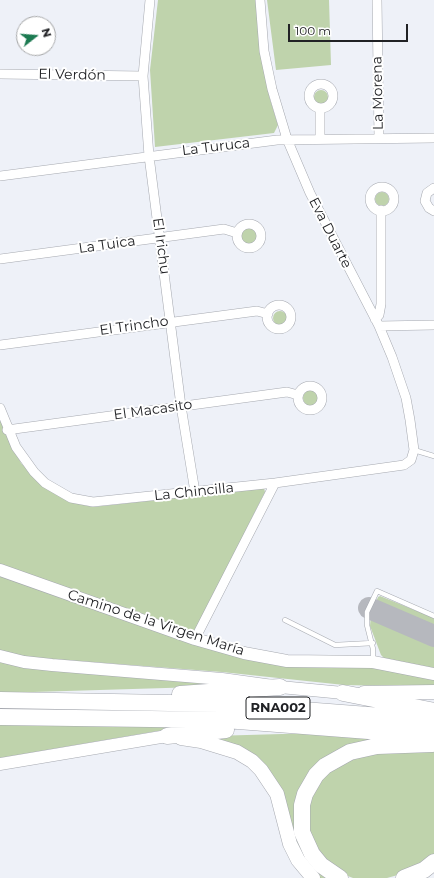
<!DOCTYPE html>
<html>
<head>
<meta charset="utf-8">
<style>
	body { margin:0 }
	#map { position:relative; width:434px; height:878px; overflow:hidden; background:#eef1f8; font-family:Montserrat,sans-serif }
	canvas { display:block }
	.north { position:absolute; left:16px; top:16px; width:40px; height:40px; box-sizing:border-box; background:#fff; border:1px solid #a6a7a8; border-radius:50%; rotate:73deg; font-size:11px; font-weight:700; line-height:16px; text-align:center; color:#212225 }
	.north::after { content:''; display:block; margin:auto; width:14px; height:18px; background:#1c7a51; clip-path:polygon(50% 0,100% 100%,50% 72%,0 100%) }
	.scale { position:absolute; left:288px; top:24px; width:120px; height:18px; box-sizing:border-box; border:2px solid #212225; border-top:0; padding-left:5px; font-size:12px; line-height:14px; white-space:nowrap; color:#212225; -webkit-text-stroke:3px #fff; paint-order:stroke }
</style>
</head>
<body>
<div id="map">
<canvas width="434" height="878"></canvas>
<div class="north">N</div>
<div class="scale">100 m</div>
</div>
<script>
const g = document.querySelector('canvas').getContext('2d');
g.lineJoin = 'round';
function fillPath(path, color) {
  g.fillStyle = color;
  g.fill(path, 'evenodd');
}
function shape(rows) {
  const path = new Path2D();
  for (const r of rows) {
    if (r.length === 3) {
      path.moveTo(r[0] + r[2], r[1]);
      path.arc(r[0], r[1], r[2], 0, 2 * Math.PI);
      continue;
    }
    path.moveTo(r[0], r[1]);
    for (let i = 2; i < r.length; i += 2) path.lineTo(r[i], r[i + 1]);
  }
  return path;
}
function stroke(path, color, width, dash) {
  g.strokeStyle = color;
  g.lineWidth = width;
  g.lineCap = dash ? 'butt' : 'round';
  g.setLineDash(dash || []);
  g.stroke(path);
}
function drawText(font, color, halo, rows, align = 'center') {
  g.font = font + ' Montserrat,sans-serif';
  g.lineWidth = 4;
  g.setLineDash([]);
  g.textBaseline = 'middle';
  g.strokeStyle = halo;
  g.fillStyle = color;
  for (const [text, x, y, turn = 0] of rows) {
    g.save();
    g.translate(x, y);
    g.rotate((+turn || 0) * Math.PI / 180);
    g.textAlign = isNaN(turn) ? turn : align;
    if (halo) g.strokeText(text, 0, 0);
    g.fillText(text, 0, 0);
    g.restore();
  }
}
fillPath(shape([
	[158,0,256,0,261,56,270,99,278,125,274,133,155,147,150,70],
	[267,0,329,0,331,65,276,70],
	[321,97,7],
	[382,199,7],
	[249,236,8],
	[280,318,7],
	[311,398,8],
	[0,420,21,463,43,486,70,502,93,507,264,488,265,492,195,631,192,632,0,564],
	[0,575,193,643,372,666,434,679,434,687,344,685,222,672,26,657,0,651],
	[380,596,434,618,434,668,384,658,381,655,370,626,371,614,378,597],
	[0,662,199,682,211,684,199,687,0,693],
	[0,722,199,724,0,758],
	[317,733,385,738,351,749,299,804,329,878,319,878,301,858,274,778,212,736],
	[434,750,434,856,405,873,387,878,353,878,335,871,311,842,306,806,318,778,353,755]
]), '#bfd3ac');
stroke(shape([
	[369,608,434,636]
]), '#b6b8be', 22);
const lane = shape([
	[414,450,434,456],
	[285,620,335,645,373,643],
	[373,662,373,649,367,625,367,612,377,591,434,616]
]);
const street = shape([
	[150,0,143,76,149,156,181,406,195,492],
	[377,0,379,138],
	[0,74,143,76],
	[321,96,12],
	[320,108,320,138],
	[0,176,277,140,434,138],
	[382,199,12],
	[434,188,427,193,425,201,429,208,434,211],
	[249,236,12],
	[0,259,224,229,237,233],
	[279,317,12],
	[375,319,379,315,381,304,381,210],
	[379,326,434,325],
	[0,345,257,311,268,314],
	[310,398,12],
	[0,408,16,447,34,472,45,483,71,498,93,502,275,483,404,465,411,460,414,450,410,420,406,398,392,357,379,326,310,193,287,139,272,89,264,51,260,0],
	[7,430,287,392,298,395],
	[195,639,275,483]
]);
const secondary = shape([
	[0,570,195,639,244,653,287,661,373,662,434,674],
	[0,656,24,662,52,665,222,679,280,687,343,693],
	[0,764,167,736]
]);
const primary = shape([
	[364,693,434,692],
	[181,738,201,741,237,752,252,761,261,770,277,794,290,844,298,860,313,878]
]);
const highway = shape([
	[343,693,434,711],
	[180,694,280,687],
	[0,700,225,704,434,720],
	[0,717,225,720,434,736],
	[167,736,226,730],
	[340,878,321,865,312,854,302,832,302,805,305,794,316,775,325,766,350,752,377,746,432,744],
	[404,878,424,870,434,862]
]);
stroke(lane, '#a6a9b0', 5.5);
stroke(street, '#a6a9b0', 10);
stroke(secondary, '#a6a9b0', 13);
stroke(primary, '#a6a9b0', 15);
stroke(highway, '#a6a9b0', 17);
stroke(lane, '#fff', 4.5);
stroke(street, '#fff', 9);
stroke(secondary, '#fff', 12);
stroke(primary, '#fff', 14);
stroke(highway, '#fff', 16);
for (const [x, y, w] of [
	[278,708,64]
]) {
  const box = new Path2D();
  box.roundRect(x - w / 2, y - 11, w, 22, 3);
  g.fillStyle = '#fff';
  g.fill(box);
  stroke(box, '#212225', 1);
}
drawText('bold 13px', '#212225', null, [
	["RNA002",278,708]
]);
drawText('14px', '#212225', '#fff', [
	["El Verdón",72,75,1],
	["La Morena",378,93,-91],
	["La Turuca",216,147,-7],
	["Eva Duarte",330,233,63],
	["La Tuica",107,245,-8],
	["El Irichu",161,246,82],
	["El Trincho",134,326,-8],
	["El Macasito",153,410,-8],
	["La Chincilla",194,492,-6],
	["Camino de la Virgen María",156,623,18]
]);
</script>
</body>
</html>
